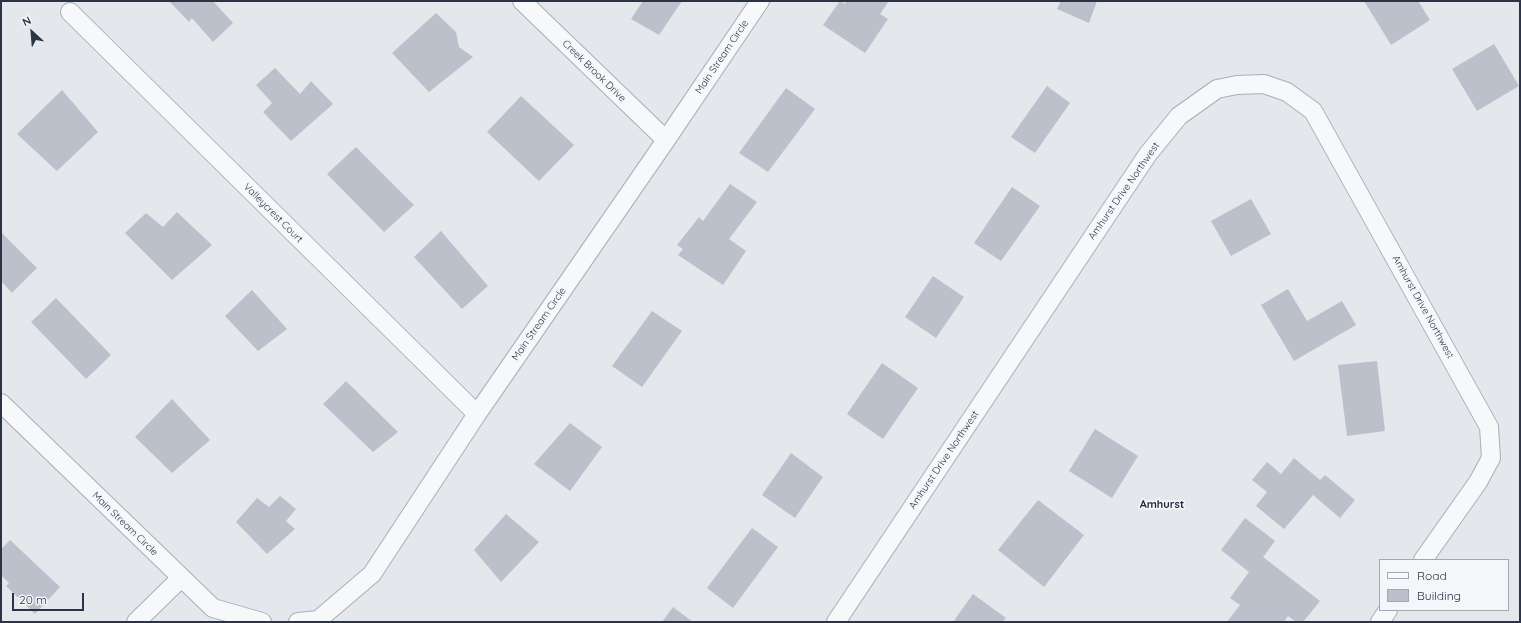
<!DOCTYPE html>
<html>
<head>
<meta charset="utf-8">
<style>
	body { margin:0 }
	#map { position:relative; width:1521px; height:623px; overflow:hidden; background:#e4e7ec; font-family:Quicksand,sans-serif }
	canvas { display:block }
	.frame { position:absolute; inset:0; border:2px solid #2b3445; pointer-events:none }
	.legend { position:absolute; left:1379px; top:559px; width:130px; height:52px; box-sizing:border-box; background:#f4f6f9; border:1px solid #a4a8b1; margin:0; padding:5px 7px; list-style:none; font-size:12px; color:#2b3445 }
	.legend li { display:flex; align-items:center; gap:8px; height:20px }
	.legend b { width:20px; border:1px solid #a4a8b1 }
	.north { position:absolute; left:12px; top:12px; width:40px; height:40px; -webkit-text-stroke:3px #f4f6f9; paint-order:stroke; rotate:334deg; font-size:11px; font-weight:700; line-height:16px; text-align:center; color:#2b3445 }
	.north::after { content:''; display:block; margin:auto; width:14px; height:18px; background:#2b3445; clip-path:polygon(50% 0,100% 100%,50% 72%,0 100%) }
	.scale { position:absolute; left:12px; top:593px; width:72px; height:18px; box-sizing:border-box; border:2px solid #2b3445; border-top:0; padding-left:5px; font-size:12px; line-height:14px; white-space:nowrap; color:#2b3445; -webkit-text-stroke:3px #f4f6f9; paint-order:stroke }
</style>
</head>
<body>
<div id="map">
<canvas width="1521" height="623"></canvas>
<div class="frame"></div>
<ul class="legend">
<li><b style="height:5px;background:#f7f8fa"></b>Road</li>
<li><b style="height:11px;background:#bbc0ca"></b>Building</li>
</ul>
<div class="north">N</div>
<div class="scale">20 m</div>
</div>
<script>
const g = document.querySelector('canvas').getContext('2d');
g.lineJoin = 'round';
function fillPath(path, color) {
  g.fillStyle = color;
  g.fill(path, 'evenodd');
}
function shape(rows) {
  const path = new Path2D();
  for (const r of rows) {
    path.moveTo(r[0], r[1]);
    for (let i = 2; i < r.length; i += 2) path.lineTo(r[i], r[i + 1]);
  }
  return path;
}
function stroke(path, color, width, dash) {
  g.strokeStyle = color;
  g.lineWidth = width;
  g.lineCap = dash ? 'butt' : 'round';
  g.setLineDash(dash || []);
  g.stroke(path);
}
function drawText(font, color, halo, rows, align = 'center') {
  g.font = font + ' Quicksand,sans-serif';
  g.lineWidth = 3.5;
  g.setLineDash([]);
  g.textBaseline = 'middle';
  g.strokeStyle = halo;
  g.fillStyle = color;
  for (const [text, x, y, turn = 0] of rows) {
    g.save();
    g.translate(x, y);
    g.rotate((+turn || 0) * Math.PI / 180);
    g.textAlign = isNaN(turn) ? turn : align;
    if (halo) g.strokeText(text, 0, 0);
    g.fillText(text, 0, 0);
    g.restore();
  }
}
fillPath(shape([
	[169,1,213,1,233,23,213,42,192,18,189,22],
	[643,1,682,1,659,35,631,19],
	[840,1,845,4,847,1,889,1,880,14,888,19,865,53,823,25],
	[1061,1,1097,1,1089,23,1057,9],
	[1364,1,1418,1,1430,20,1391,45],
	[436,13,456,32,459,47,473,57,429,92,392,53],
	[1494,44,1519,86,1477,111,1452,69],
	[275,68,300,94,311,81,333,104,291,141,263,112,272,103,256,85],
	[1047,86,1070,103,1035,153,1011,137],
	[786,88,815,109,768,172,739,153],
	[62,90,98,132,57,171,17,134],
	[521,96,574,145,539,181,487,132],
	[356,147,414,205,384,232,327,174],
	[730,184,757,202,729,239,746,251,723,285,678,255,683,249,677,245,699,217,703,221],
	[1012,187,1040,206,1001,261,974,243],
	[1251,199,1271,234,1231,256,1211,221],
	[177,212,212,245,172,280,125,233,146,213,163,227],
	[441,231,488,286,462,309,414,257],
	[1,232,37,268,12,293,1,281],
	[933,276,964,297,936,338,905,317],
	[1288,289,1307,321,1342,301,1356,325,1294,361,1261,305],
	[252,290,287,329,258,351,225,316],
	[56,298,111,355,86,379,31,322],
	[652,311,682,331,642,387,612,366],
	[1377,361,1385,431,1347,436,1338,365],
	[882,363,918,388,883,439,847,414],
	[346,381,398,432,373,452,323,404],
	[172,399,210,440,172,473,135,437],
	[570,423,602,447,570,491,534,464],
	[1095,429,1138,456,1112,498,1069,471],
	[791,453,823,477,795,518,762,495],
	[1294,458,1320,480,1325,475,1355,500,1340,518,1313,495,1284,529,1256,506,1267,492,1252,480,1267,462,1281,474],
	[280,496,296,509,286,521,295,529,267,554,236,522,257,498,269,507],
	[1038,500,1084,535,1044,587,998,550],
	[506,514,539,542,501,582,474,550],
	[1245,518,1275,541,1263,557,1320,601,1303,622,1296,622,1288,616,1284,622,1227,622,1240,605,1230,598,1249,572,1221,550],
	[752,528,778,547,733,608,707,588],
	[10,540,60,587,35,614,6,586,9,583,1,575,1,549],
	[973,594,1006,618,1002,622,953,622],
	[673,607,693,622,662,622]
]), '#bbc0ca');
const street = shape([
	[522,1,666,140],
	[70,12,477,414],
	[1,403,213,608,262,622],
	[136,622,181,578],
	[298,622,318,620,372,574,477,414,666,140,760,1],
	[836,622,1148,154,1179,116,1217,89,1237,85,1264,84,1287,92,1313,111,1489,427,1491,458,1478,482,1423,560],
	[1380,622,1388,610]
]);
stroke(street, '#a9aeb7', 20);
stroke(street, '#f7f8fa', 18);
drawText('10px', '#2b3445', '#f4f6f9', [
	["Main Stream Circle",722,57,-56],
	["Creek Brook Drive",594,71,44],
	["Amhurst Drive Northwest",1124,191,-55],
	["Valleycrest Court",273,213,45],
	["Amhurst Drive Northwest",1423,307,61],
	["Main Stream Circle",539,324,-55],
	["Amhurst Drive Northwest",944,460,-56],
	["Main Stream Circle",125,524,44]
]);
drawText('bold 11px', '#1d2536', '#f4f6f9', [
	["Amhurst",1162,505]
]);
</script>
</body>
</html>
